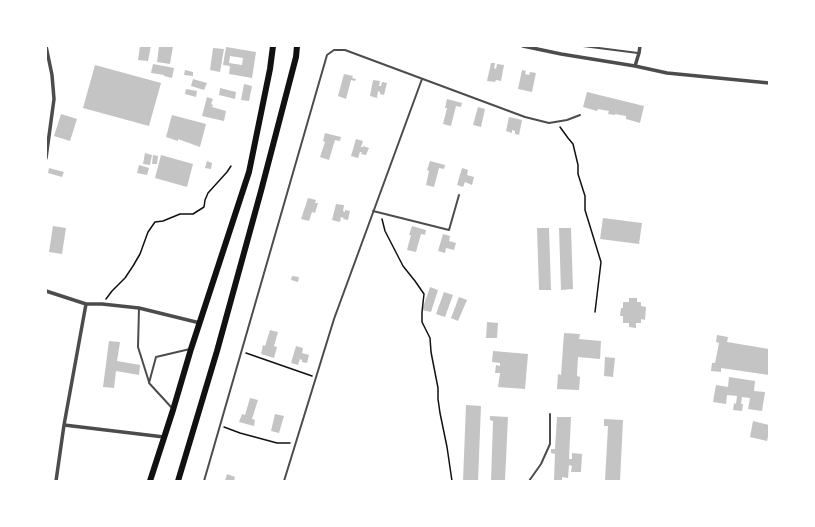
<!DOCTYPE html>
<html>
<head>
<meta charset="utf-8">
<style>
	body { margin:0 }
	#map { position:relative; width:815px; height:527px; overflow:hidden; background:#fff; font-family:Roboto,sans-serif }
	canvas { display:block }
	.frame { position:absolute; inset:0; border:47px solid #fff; pointer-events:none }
</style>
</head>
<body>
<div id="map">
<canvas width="815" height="527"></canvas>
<div class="frame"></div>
</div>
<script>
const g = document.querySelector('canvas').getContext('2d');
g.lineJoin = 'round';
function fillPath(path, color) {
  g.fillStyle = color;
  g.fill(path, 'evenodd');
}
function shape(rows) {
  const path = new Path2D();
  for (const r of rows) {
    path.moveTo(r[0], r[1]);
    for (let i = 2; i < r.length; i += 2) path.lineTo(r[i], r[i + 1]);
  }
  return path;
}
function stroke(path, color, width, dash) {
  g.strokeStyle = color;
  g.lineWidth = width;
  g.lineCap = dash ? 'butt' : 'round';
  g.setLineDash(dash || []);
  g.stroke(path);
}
fillPath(shape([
	[140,46,151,46,148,61,138,60],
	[159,46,173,46,170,64,157,62],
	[226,47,256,52,252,78,229,74,230,66,223,65],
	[230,56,243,58,242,65,229,63],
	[213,48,224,49,220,72,210,70],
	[491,63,495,63,494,68,496,69,497,64,504,65,501,81,496,80,495,82,487,81],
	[153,64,174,68,172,78,164,76,164,75,151,73],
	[95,65,161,83,149,126,83,108],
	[185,70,193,72,193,76,184,75],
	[522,70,526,71,525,74,529,75,530,72,536,73,532,92,518,89],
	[344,74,353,76,352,78,356,79,355,81,351,80,346,99,338,96],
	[193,79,207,83,204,90,191,86],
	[373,80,380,81,379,86,381,86,382,82,387,83,384,95,380,94,380,92,378,91,377,98,370,96],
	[244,84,252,86,249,101,241,100],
	[220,88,236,92,235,99,219,95],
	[186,89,197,91,196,97,185,94],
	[587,92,644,106,640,123,626,119,626,116,615,114,615,115,608,114,609,111,598,109,597,111,583,107],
	[207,97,213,99,211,104,213,105,212,107,226,111,224,121,202,116],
	[447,99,462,103,461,107,456,106,451,126,443,124,447,108,445,108],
	[478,107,485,109,481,127,473,125],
	[61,114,77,119,70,141,54,136],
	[172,115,206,124,200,147,178,139,178,141,166,137],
	[509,117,522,120,519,135,515,134,515,131,512,130,512,133,506,131],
	[325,133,341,137,340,141,335,140,329,160,320,157,325,142,323,141],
	[356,139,363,141,361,147,363,147,363,146,369,148,366,155,361,154,362,152,360,152,358,158,351,156],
	[145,153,152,155,150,165,143,164],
	[153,155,158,156,157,164,152,164],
	[161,155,193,164,187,187,155,178],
	[207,161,212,163,211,169,205,168],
	[430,161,445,165,444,169,439,168,434,187,426,185,429,171,427,170],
	[139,165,149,168,147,175,137,173],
	[49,168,64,172,62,177,48,173],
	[462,168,468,170,467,175,474,177,472,185,465,182,463,187,457,185],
	[308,198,316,200,315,203,318,203,315,213,312,212,309,221,301,219],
	[336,204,344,205,343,211,345,212,345,210,350,211,348,220,343,219,344,218,341,217,340,222,332,220],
	[603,218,642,223,639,244,600,239],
	[53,226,66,228,62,254,49,252],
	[412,226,426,230,425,235,421,234,416,252,407,250,411,235,409,235],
	[537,228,549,228,551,290,539,290],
	[559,228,571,228,573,289,561,290],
	[443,234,450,236,449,241,456,243,454,250,446,248,445,253,438,251],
	[292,276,299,277,298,282,291,280],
	[430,287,438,290,431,312,422,310],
	[444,292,453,295,445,317,436,314],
	[459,297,467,300,458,321,451,318],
	[629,298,637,298,637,302,641,302,641,306,646,307,645,320,641,319,641,323,636,323,636,328,629,327,629,323,623,323,623,316,620,316,621,308,623,308,623,302,629,302],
	[487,322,498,323,497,338,486,338],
	[270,330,278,332,274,346,277,347,274,358,261,354,263,345,265,346],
	[564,333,580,334,579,339,601,341,600,359,578,357,577,376,580,377,579,390,557,389,558,374,561,375],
	[717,335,728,337,727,342,769,349,769,375,721,368,721,372,711,371,712,363,715,363,719,343,716,342],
	[109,341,120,342,117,361,140,365,139,375,116,371,114,388,103,387],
	[296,346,303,348,302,353,309,355,307,363,302,362,302,360,300,359,298,365,291,363],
	[493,351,528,354,525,389,498,387,500,373,495,373,496,365,500,366,500,363,492,362],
	[605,357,615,358,613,377,604,376],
	[729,377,755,381,754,391,765,392,762,411,748,409,750,398,742,397,741,404,743,404,742,411,733,410,734,403,736,404,737,396,727,395,726,404,713,402,716,385,728,387],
	[250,398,258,400,252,419,255,420,254,426,239,422,242,414,245,415],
	[466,405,481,406,478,481,463,481],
	[275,414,284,416,279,433,271,431],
	[490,416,508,417,505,481,491,481,493,421,490,420],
	[557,417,571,417,569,459,572,459,572,453,582,454,581,472,571,472,572,466,569,465,568,478,562,477,562,481,554,480,555,454,551,453,551,449,555,449],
	[604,419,623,420,620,481,605,481,608,426,604,426],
	[753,421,769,425,769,432,767,441,750,437],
	[227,474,235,477,234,481,225,481]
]), '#c4c4c4');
stroke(shape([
	[560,127,568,138,573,144,578,165,578,174,585,196,585,210,601,262,595,312],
	[382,219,385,231,403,266,415,281,424,294,422,312,422,322,430,338,431,352,438,388,438,399,440,413,447,447,452,481],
	[106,299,112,291,125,278,133,266,140,254,148,232,155,222,163,221,180,214,193,214,204,207,205,200,208,193,227,172,231,166],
	[246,353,312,376],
	[224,427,240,433,277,443,290,443]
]), '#111', 1.5);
stroke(shape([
	[583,46,638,53],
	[373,211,449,230,459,195],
	[139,308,138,347,149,382],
	[172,408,149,383,156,357,190,349],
	[204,481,327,55,334,50,345,50,525,117,549,123,567,120,580,115],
	[284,481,334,319,422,79],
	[529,481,541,464,550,444,550,414]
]), '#4c4c4c', 2);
stroke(shape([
	[523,46,561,54,635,66,667,73,769,83],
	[635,66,639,53,640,46],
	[46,158,54,99,52,75,46,46],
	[46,291,86,304,102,304,139,308,200,323],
	[64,425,164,437],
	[56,481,64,425,86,304]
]), '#4c4c4c', 3.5);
stroke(shape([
	[150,481,173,410,191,349,249,172,270,69,273,46],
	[178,481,217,351,261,191,296,57,297,46]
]), '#111', 6);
</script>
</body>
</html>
